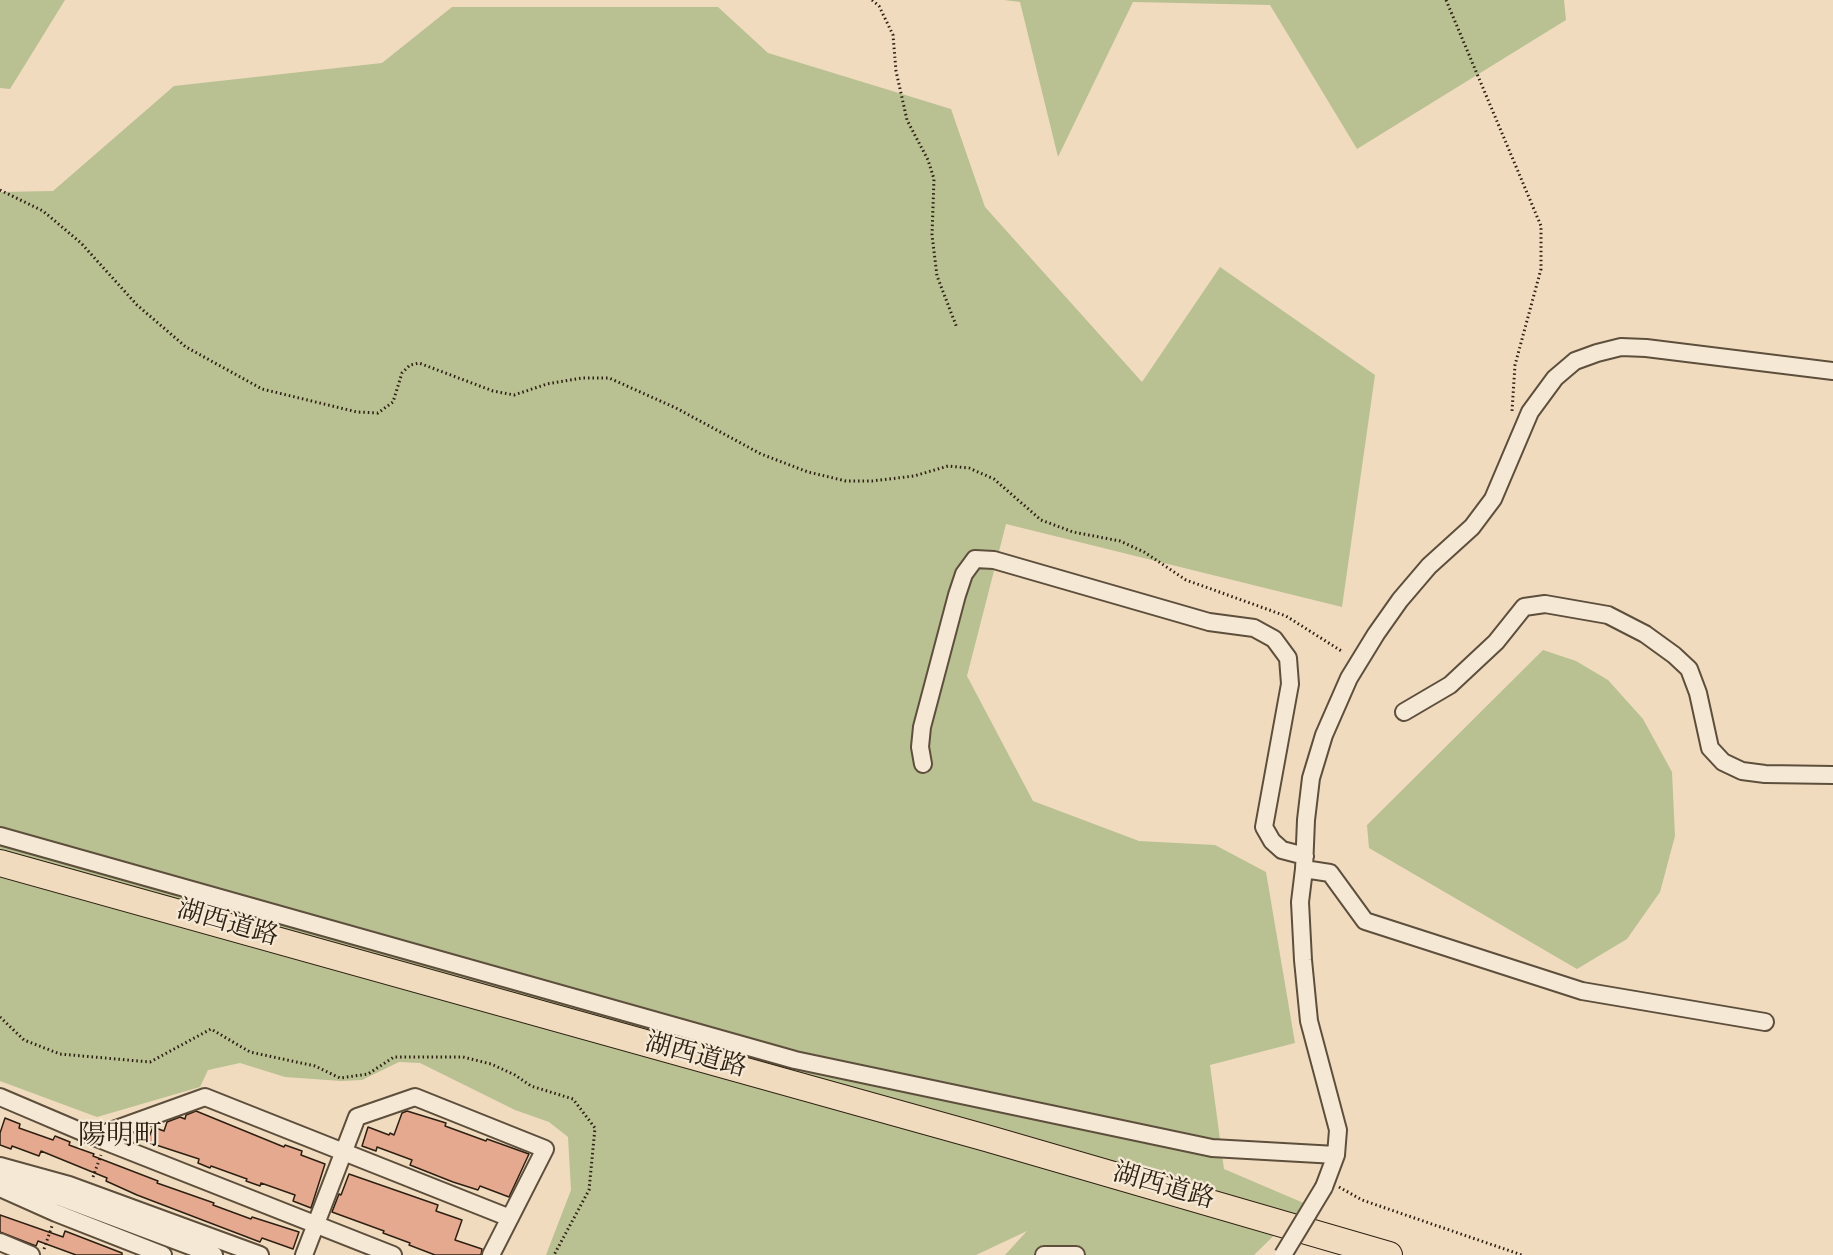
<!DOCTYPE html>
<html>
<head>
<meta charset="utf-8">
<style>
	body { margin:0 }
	canvas { display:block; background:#f0dbbe }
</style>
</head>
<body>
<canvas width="1833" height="1255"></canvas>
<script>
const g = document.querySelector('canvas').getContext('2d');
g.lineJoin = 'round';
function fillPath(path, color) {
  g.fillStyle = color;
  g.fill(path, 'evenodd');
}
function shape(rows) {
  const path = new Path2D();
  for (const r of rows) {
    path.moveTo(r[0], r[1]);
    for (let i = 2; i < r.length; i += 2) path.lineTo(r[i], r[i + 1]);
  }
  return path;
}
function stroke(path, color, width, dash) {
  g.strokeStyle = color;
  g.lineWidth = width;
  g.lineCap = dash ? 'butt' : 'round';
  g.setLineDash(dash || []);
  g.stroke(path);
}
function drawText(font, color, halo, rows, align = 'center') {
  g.font = font + ' "Sorts Mill Goudy","Noto Serif JP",serif';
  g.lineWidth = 4.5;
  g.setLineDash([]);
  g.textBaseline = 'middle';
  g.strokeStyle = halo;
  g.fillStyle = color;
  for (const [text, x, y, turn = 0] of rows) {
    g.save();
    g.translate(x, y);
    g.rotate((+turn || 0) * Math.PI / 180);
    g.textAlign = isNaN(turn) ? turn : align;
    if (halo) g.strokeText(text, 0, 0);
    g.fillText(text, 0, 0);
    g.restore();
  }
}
fillPath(shape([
	[0,0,65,0,10,89,0,88],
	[1004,0,1564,0,1566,20,1357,149,1270,5,1133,2,1058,157,1020,2],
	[452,7,718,7,768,53,951,109,985,207,1142,382,1220,267,1375,375,1342,607,1006,524,967,676,1033,801,1139,841,1215,845,1266,872,1295,1043,1210,1065,1224,1169,1306,1204,1254,1255,1005,1255,1027,1231,976,1255,546,1255,571,1190,568,1137,549,1122,515,1110,420,1063,399,1062,362,1080,341,1081,285,1077,240,1063,208,1070,200,1087,97,1117,0,1081,0,192,53,191,174,86,382,63],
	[1543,650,1576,661,1608,680,1643,719,1672,772,1675,836,1660,892,1627,939,1577,969,1369,848,1367,825]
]), '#b9c092');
const building = shape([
	[196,1111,284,1147,285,1145,302,1151,301,1155,325,1164,311,1208,293,1201,295,1195,261,1183,260,1186,246,1181,247,1179,211,1166,210,1168,198,1163,199,1159,147,1142,153,1127,164,1131,167,1122,180,1117,185,1119,186,1115,196,1111],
	[407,1111,446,1123,445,1126,486,1141,487,1139,529,1154,509,1197,480,1186,478,1190,453,1182,410,1165,412,1160,377,1147,376,1151,362,1146,368,1127,389,1135,390,1133,394,1135,402,1113,407,1111],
	[5,1118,20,1124,19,1128,53,1140,55,1136,70,1142,69,1145,94,1154,93,1156,158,1181,157,1183,214,1203,213,1205,251,1219,252,1217,299,1232,293,1249,262,1238,260,1242,137,1195,106,1181,107,1178,41,1151,39,1156,12,1146,11,1149,0,1145,0,1133,5,1118],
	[349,1174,438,1205,436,1211,462,1220,455,1240,482,1249,481,1255,435,1255,409,1245,410,1243,383,1233,384,1231,332,1212,339,1194,341,1195,349,1174],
	[0,1215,63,1237,65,1231,122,1253,122,1255,76,1255,38,1241,36,1246,0,1232,0,1215]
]);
fillPath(building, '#e5a98f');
stroke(building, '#2d2012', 1.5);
const minor = shape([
	[1404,712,1450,685,1496,642,1524,607,1545,604,1608,615,1645,634,1674,655,1689,669,1698,693,1710,748,1723,762,1742,771,1765,774,1833,775],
	[923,764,920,747,922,727,957,595,964,574,975,559,994,560,1209,622,1254,628,1274,639,1288,658,1290,684,1264,827,1272,841,1282,850,1305,856],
	[0,836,795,1060,1212,1148,1336,1155],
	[1304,869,1330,873,1365,921,1582,991,1765,1022],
	[0,1097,94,1137,393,1255],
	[94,1137,205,1097,510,1218],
	[0,1166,69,1185,260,1255],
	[0,1178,62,1198,214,1255],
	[1324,1187,1336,1155,1338,1130,1309,1021,1303,960,1300,902,1304,869,1306,820,1311,778,1324,735,1349,678,1376,634,1400,600,1429,566,1472,527,1493,499,1530,412,1555,378,1575,361,1597,353,1621,347,1646,348,1833,371],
	[0,1188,56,1213,163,1255],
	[0,1242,31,1255],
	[304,1255,357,1117,415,1097,545,1149,491,1255],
	[1044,1255,1076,1255]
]);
const highway = shape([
	[0,863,986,1138,1389,1255]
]);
stroke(minor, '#5e4f3d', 20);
stroke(highway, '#2d2012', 28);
stroke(shape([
	[872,0,879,6,893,35,896,71,907,120,928,160,934,179,932,235,937,276,957,328],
	[1446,0,1541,226,1541,269,1515,365,1512,411],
	[0,190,43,211,81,243,137,305,186,347,262,389,357,412,378,413,393,402,402,373,410,365,419,363,493,391,514,395,547,384,582,378,609,378,676,408,761,454,808,472,846,481,872,481,914,476,948,466,969,468,994,479,1041,520,1073,532,1120,541,1144,552,1186,580,1286,616,1343,652],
	[0,1017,24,1040,60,1054,150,1062,211,1029,250,1052,315,1066,340,1078,368,1074,394,1057,463,1057,491,1064,515,1075,531,1086,573,1099,595,1128,589,1190,554,1255],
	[93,1177,101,1155],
	[1339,1187,1362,1200,1522,1255],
	[44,1249,52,1226]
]), '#2d2012', 3, [1.5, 3]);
stroke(minor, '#f5e8d5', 16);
stroke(highway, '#f0dbbe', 26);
const minorBridge = shape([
	[1283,1255,1324,1187]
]);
stroke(minorBridge, '#5e4f3d', 20, []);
stroke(minorBridge, '#f5e8d5', 16);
drawText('26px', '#2d2012', '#f5e8d5', [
	["湖西道路",227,926,16],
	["湖西道路",695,1058,15],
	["湖西道路",1163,1189,16]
]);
drawText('28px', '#2d2012', '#f5e8d5', [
	["陽明町",120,1139]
]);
</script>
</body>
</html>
